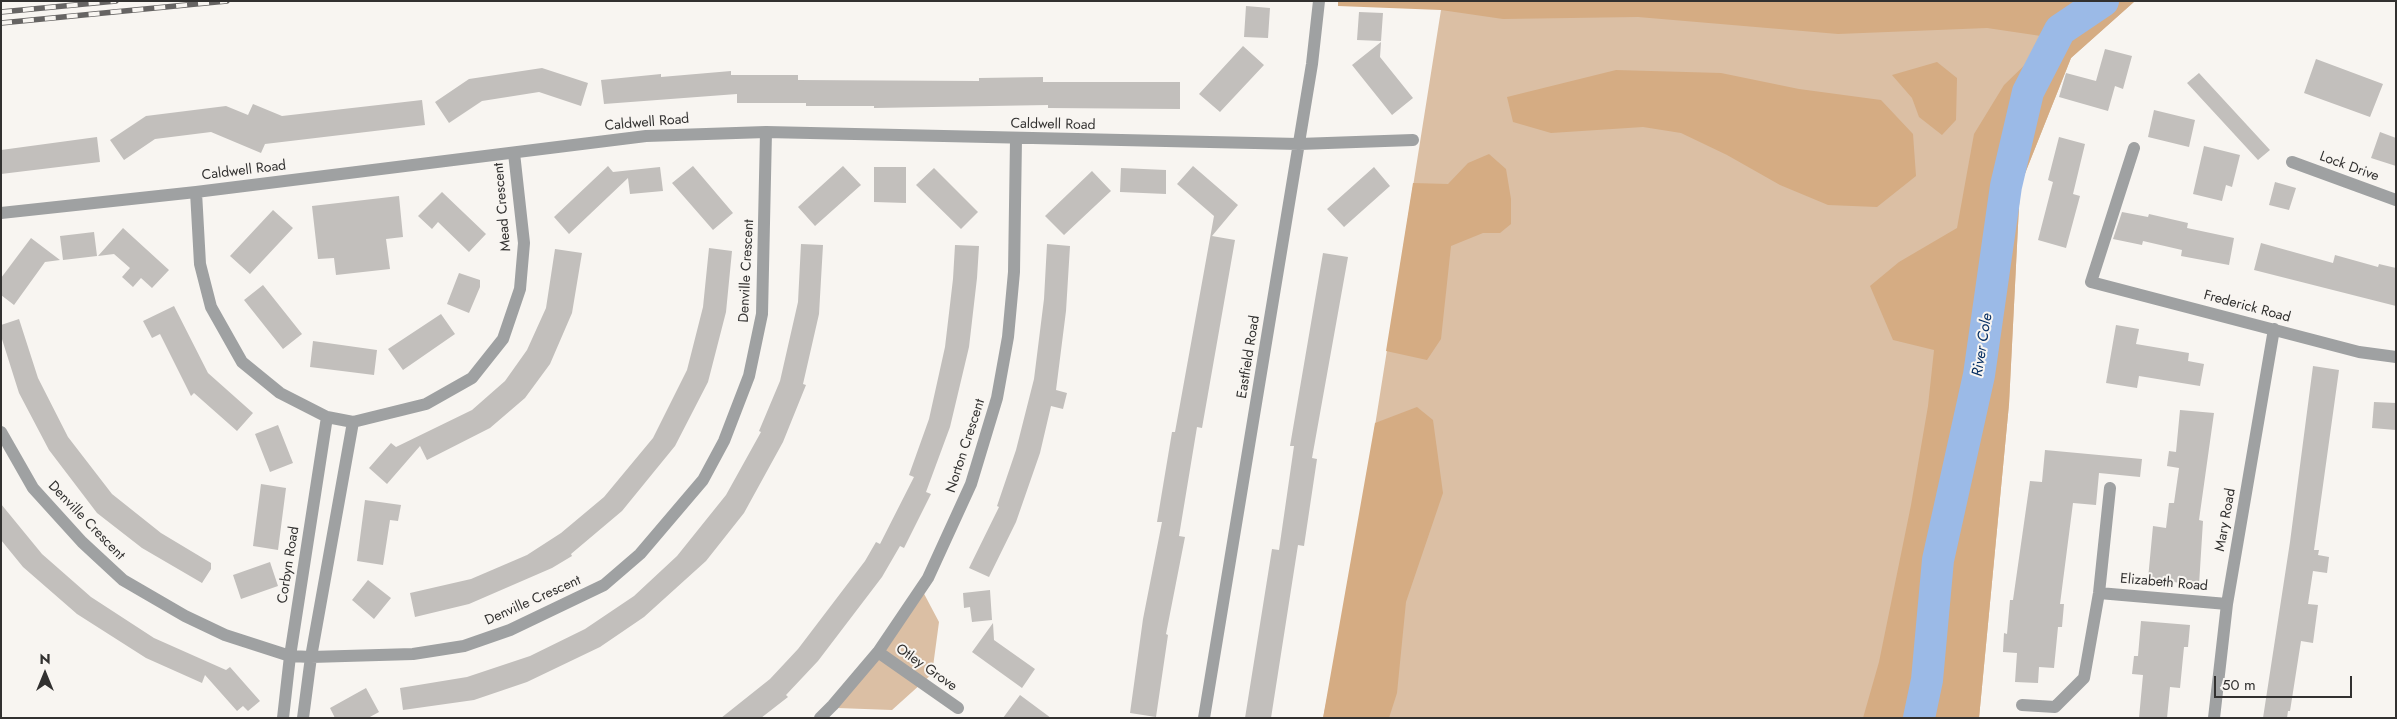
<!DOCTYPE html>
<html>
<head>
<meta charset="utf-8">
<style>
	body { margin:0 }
	#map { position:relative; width:2397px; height:719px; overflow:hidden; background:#f8f5f1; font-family:Jost,sans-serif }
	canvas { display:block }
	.frame { position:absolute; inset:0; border:2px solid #323130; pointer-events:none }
	.north { position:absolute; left:20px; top:649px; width:50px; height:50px; -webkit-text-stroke:4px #f8f5f1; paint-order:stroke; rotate:0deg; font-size:14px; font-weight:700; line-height:20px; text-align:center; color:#323130 }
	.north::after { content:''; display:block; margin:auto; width:18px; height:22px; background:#323130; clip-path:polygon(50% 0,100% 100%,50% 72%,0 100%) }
	.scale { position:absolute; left:2214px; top:676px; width:138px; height:22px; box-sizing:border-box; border:2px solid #323130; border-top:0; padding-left:6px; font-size:15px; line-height:18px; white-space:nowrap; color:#323130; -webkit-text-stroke:4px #f8f5f1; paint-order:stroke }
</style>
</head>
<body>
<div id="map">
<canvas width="2397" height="719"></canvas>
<div class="frame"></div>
<div class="north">N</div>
<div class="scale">50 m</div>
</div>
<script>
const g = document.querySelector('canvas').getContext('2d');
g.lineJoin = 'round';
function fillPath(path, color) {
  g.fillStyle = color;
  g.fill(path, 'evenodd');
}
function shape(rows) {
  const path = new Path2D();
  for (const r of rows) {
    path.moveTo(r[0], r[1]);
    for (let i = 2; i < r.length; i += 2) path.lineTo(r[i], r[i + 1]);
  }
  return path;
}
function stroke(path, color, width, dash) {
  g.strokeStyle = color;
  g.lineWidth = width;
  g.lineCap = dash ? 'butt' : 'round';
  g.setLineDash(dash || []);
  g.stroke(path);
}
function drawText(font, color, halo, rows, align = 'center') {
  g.font = font + ' Jost,sans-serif';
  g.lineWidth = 4;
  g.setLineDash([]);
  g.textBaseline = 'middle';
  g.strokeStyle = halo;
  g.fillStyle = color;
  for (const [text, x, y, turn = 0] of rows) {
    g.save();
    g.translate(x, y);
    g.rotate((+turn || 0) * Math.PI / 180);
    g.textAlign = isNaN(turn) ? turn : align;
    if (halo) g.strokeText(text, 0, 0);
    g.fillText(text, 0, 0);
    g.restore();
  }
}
fillPath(shape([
	[1466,1,2135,1,2071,58,2020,186,2009,404,1979,718,1323,718,1347,602,1441,10],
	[921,588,939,622,932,674,892,710,837,708]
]), '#dbbfa4');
fillPath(shape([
	[1338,1,2135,1,2071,58,2020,186,2009,404,1979,718,1863,718,1879,662,1911,505,1928,406,1934,350,1893,340,1870,286,1899,262,1957,228,1974,134,2004,85,2034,56,2041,36,1987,28,1838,34,1638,17,1503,19,1441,10,1338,6],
	[1937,62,1957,78,1956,120,1942,135,1919,117,1912,98,1892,75],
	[1616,70,1721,73,1799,89,1881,100,1913,134,1916,176,1877,207,1828,205,1780,185,1727,155,1681,133,1643,127,1551,133,1513,122,1507,97],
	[1489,154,1506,169,1511,199,1511,224,1500,233,1483,233,1451,246,1441,339,1427,360,1386,351,1413,183,1448,184,1468,163],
	[1417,407,1433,420,1443,493,1406,602,1397,693,1389,718,1323,718,1375,423]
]), '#d5ac83');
stroke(shape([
	[1919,718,1927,680,1938,560,1979,375,2006,186,2028,92,2060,30,2103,1]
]), '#9bbae7', 32);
fillPath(shape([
	[1246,6,1270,8,1268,38,1244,37],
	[1359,12,1383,13,1381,41,1357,40],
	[1381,42,1380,57,1413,98,1392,115,1352,65],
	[1243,46,1264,65,1220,112,1199,94],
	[2105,49,2132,56,2123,89,2115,86,2108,111,2059,97,2066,73,2096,81],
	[2316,59,2383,84,2370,117,2304,93],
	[542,68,588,83,581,106,539,92,482,101,449,123,435,102,469,79],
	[731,71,731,75,798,75,798,80,979,81,979,78,1043,77,1043,82,1180,82,1180,109,1048,108,1048,105,874,108,874,106,806,106,806,103,737,103,737,94,604,104,601,80,661,74,661,77],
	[2199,73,2270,150,2258,160,2187,83],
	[422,100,425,125,265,144,261,153,211,132,155,139,124,160,110,140,146,116,226,106,248,115,253,104,282,116],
	[2154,110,2195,120,2189,147,2148,137],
	[2380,132,2396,138,2396,166,2371,158],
	[97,137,100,162,1,174,1,150],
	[2059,137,2085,144,2073,194,2080,196,2066,248,2038,240,2053,182,2048,180],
	[2204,146,2240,155,2232,187,2226,185,2222,201,2193,194],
	[608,166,613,172,660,167,663,191,630,194,628,178,569,234,554,217],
	[693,166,733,213,713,230,672,183],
	[843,166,861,185,815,226,798,207],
	[1193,166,1238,205,1212,236,1235,240,1202,428,1197,427,1179,536,1185,537,1166,634,1168,635,1156,717,1130,713,1143,619,1162,522,1157,522,1172,432,1175,432,1214,216,1177,184],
	[874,167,906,167,906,203,874,202],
	[1374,167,1390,186,1344,227,1327,209],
	[934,168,978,212,961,229,916,185],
	[1121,168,1166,170,1166,194,1120,192],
	[1092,171,1111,191,1064,235,1045,216],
	[2275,182,2296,188,2289,210,2269,205],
	[442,192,486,234,469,252,438,222,432,229,418,216],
	[399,196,403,237,386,239,390,269,336,275,334,258,318,259,312,206],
	[273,210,293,228,250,274,230,256],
	[2122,212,2148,217,2149,214,2188,223,2187,228,2234,238,2229,265,2181,256,2182,250,2143,241,2142,245,2113,239],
	[123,228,169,270,152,288,141,278,133,287,122,277,130,268,114,254,98,256],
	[94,232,97,256,63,260,60,236],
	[31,238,60,260,45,262,14,305,1,295,1,278],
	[2261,243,2333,263,2335,255,2378,267,2379,264,2396,268,2396,306,2254,270],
	[801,244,823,245,819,314,803,384,806,385,783,442,744,513,706,561,644,617,600,647,527,682,474,700,403,710,400,688,467,677,530,656,585,629,634,596,677,556,726,495,761,432,759,431,780,381,798,302],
	[1047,244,1070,246,1066,311,1056,390,1067,393,1063,409,1051,406,1040,453,1016,522,989,577,969,568,999,507,997,506,1016,450,1034,379,1044,299],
	[955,245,979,246,977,278,969,347,950,427,926,492,931,494,904,548,900,546,882,577,818,661,786,695,788,697,761,718,721,718,770,679,798,649,865,561,876,542,880,544,914,477,909,475,929,419,945,347,953,279],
	[709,248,732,251,726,312,708,382,675,446,622,511,571,554,572,556,552,568,469,604,415,617,410,593,471,579,527,555,561,533,604,497,653,438,687,370,703,307],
	[555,249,582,253,572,313,550,364,525,398,490,428,427,460,420,446,387,484,369,468,391,443,396,447,472,410,505,381,527,350,546,308],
	[1323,253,1348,257,1312,458,1317,459,1304,546,1298,545,1271,718,1245,718,1272,549,1279,550,1294,446,1290,446],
	[459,273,480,280,480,287,469,313,447,304],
	[263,285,302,334,283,349,244,300],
	[174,306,208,373,253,413,237,431,194,393,191,396,160,334,152,338,143,321],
	[441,314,455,334,403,370,388,349],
	[19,319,38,378,68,437,112,494,161,533,211,563,211,569,202,583,142,548,97,513,49,450,19,393,1,336,1,325],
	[2116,325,2139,329,2136,344,2189,353,2188,361,2204,364,2200,386,2139,376,2137,388,2106,383],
	[313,341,377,350,374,375,310,367],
	[2313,366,2339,370,2314,550,2319,550,2318,555,2329,557,2327,573,2313,571,2308,604,2318,605,2313,643,2301,641,2290,711,2288,711,2287,718,2263,718,2290,542],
	[2374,402,2396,403,2396,430,2372,428],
	[2180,410,2214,413,2199,520,2203,521,2199,585,2148,579,2153,526,2166,528,2169,503,2174,503,2179,468,2167,466,2169,451,2176,452],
	[278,425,293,463,270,472,255,434],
	[2045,450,2142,459,2140,477,2099,473,2096,505,2073,503,2060,604,2064,604,2062,627,2058,627,2054,668,2039,667,2038,683,2015,682,2017,653,2003,652,2004,633,2007,634,2010,600,2013,600,2030,481,2042,482],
	[261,484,286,488,278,550,253,546],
	[365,500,401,505,398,521,390,520,383,565,357,561],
	[1,504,42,554,91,597,154,638,226,670,230,667,260,701,248,711,243,706,237,711,205,675,202,683,146,658,77,614,23,567,1,540],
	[270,562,278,586,241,599,233,575],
	[368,580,391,598,374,619,352,600],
	[990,590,992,620,972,622,970,607,964,608,963,593],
	[2141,621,2190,625,2188,647,2184,647,2180,688,2170,687,2167,718,2139,718,2143,675,2132,674,2134,656,2138,656],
	[993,623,994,640,1035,669,1022,688,972,652],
	[366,688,379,712,368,718,335,718,330,708],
	[1020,695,1051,718,1003,718]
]), '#c2bfbc');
stroke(shape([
	[2134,148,2091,282,2359,352,2396,357],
	[2292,162,2396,200],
	[196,192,200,264,211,307,242,362,280,393,327,417,353,422,426,404,472,378,503,339,520,289,524,243,514,153],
	[1,213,196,192,646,136,766,132,1299,144,1413,140],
	[1,432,33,488,82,542,123,580,185,616,225,635,290,656,311,657,413,654,464,646,510,630,604,585,640,554,703,480,724,441,749,376,762,314,766,132],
	[2099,593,2227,604],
	[878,652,958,708],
	[2022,705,2055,707,2084,678,2099,593,2110,488],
	[283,718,290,656,327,417],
	[303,718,311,657,353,422],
	[820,718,833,705,878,652,928,578,971,484,997,398,1008,337,1014,272,1016,139],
	[1204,718,1312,64,1319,1],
	[2214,718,2227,604,2274,329]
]), '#9fa1a2', 12);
const rail = shape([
	[1,12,116,1],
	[1,23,227,1]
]);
stroke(rail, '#666463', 5.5);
stroke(rail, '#f8f5f1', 4, [11]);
drawText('14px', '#323130', '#f8f5f1', [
	["Caldwell Road",647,123,-5],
	["Caldwell Road",1053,125,1],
	["Lock Drive",2349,167,20],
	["Caldwell Road",244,171,-7],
	["Mead Crescent",503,207,-95],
	["Denville Crescent",747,271,-87],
	["Frederick Road",2247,307,15],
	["Eastfield Road",1249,357,-81],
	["Norton Crescent",966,446,-72],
	["Mary Road",2226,520,-80],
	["Denville Crescent",86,521,46],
	["Corbyn Road",289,565,-81],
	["Elizabeth Road",2164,583,5],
	["Denville Crescent",533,601,-24],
	["Otley Grove",926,668,35]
]);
drawText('italic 15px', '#042d61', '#f8f5f1', [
	["River Cole",1983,345,-81]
]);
</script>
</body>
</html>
